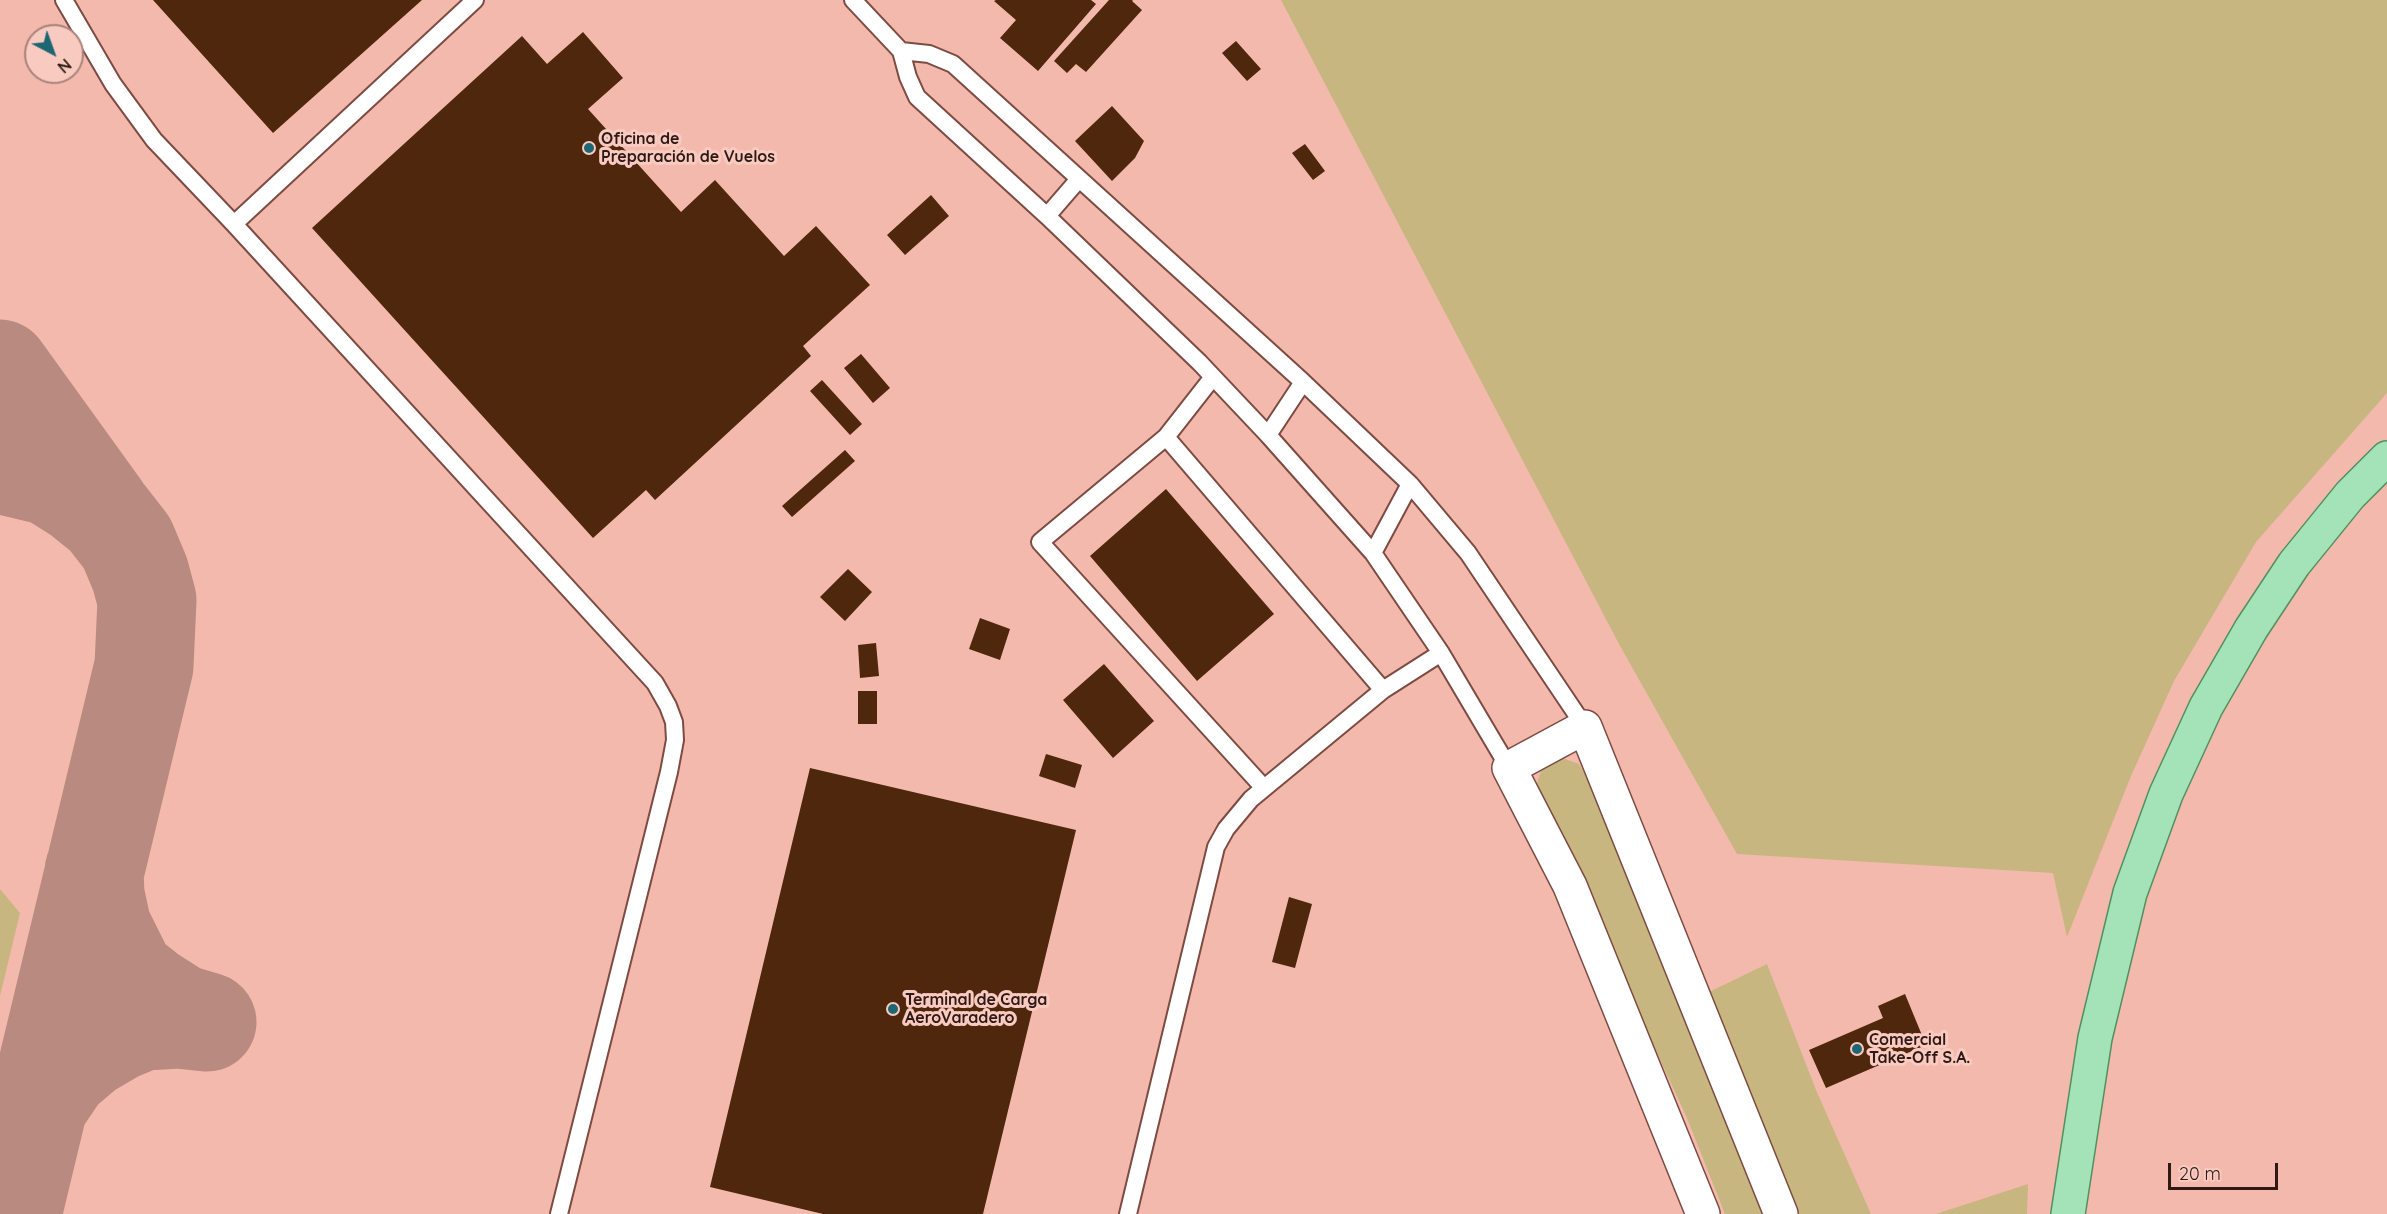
<!DOCTYPE html>
<html>
<head>
<meta charset="utf-8">
<style>
	body { margin:0 }
	#map { position:relative; width:2387px; height:1214px; overflow:hidden; background:#f3b9ad; font-family:Quicksand,sans-serif }
	canvas { display:block }
	.north { position:absolute; left:24px; top:24px; width:60px; height:60px; box-sizing:border-box; background:#f9cac0; border:2px solid #a8837c; border-radius:50%; rotate:139deg; font-size:16px; font-weight:700; line-height:24px; text-align:center; color:#2e1915 }
	.north::after { content:''; display:block; margin:auto; width:21px; height:27px; background:#1d6673; clip-path:polygon(50% 0,100% 100%,50% 72%,0 100%) }
	.scale { position:absolute; left:2168px; top:1163px; width:110px; height:27px; box-sizing:border-box; border:3px solid #2e1915; border-top:0; padding-left:8px; font-size:18px; line-height:21px; white-space:nowrap; color:#2e1915; -webkit-text-stroke:4px #f9cac0; paint-order:stroke }
</style>
</head>
<body>
<div id="map">
<canvas width="2387" height="1214"></canvas>
<div class="north">N</div>
<div class="scale">20 m</div>
</div>
<script>
const g = document.querySelector('canvas').getContext('2d');
g.lineJoin = 'round';
function fillPath(path, color) {
  g.fillStyle = color;
  g.fill(path, 'evenodd');
}
function shape(rows) {
  const path = new Path2D();
  for (const r of rows) {
    path.moveTo(r[0], r[1]);
    for (let i = 2; i < r.length; i += 2) path.lineTo(r[i], r[i + 1]);
  }
  return path;
}
function stroke(path, color, width, dash) {
  g.strokeStyle = color;
  g.lineWidth = width;
  g.lineCap = dash ? 'butt' : 'round';
  g.setLineDash(dash || []);
  g.stroke(path);
}
function drawText(font, color, halo, rows, align = 'center') {
  g.font = font + ' Quicksand,sans-serif';
  g.lineWidth = 6;
  g.setLineDash([]);
  g.textBaseline = 'middle';
  g.strokeStyle = halo;
  g.fillStyle = color;
  for (const [text, x, y, turn = 0] of rows) {
    g.save();
    g.translate(x, y);
    g.rotate((+turn || 0) * Math.PI / 180);
    g.textAlign = isNaN(turn) ? turn : align;
    if (halo) g.strokeText(text, 0, 0);
    g.fillText(text, 0, 0);
    g.restore();
  }
}
fillPath(shape([
	[1281,0,2387,0,2387,393,2256,542,2174,681,2131,776,2067,937,2053,873,1737,854,1619,644],
	[1562,758,1579,764,1599,797,1764,1214,1725,1214,1687,1118,1535,789,1541,771,1552,760],
	[0,889,20,913,0,996],
	[1767,964,1816,1090,1871,1214,1797,1214,1707,993],
	[2028,1184,2027,1214,1936,1214]
]), '#c8b681');
stroke(shape([
	[0,369,101,509],
	[0,464,50,476,80,495,106,516,127,543,140,574,147,600,144,666,12,1214],
	[38,1105,61,1071,87,1049,116,1032,143,1021,178,1019,207,1022,180,1014,150,995,126,976,102,928,95,895,94,871]
]), '#b98a80', 99);
fillPath(shape([
	[153,0,422,0,273,133],
	[996,0,1091,0,1096,4,1038,71,1000,38,1016,20,994,1],
	[1109,0,1133,0,1132,1,1142,10,1086,72,1076,64,1067,73,1054,61],
	[583,32,623,78,588,109,681,212,715,180,784,256,816,226,870,285,803,346,811,356,655,500,646,490,593,538,312,228,522,36,547,64],
	[1236,41,1261,69,1247,81,1222,53],
	[1112,106,1144,141,1135,158,1112,181,1075,141],
	[1305,144,1325,171,1313,180,1292,153],
	[931,195,949,216,905,255,887,235],
	[861,354,890,388,873,403,844,368],
	[822,380,862,424,850,435,810,391],
	[845,450,855,461,792,517,782,506],
	[1166,489,1274,614,1197,681,1090,556],
	[848,569,872,592,845,621,820,597],
	[980,618,1010,629,1000,660,969,649],
	[876,643,879,676,860,678,858,645],
	[1104,664,1154,721,1113,758,1063,700],
	[858,691,877,691,877,724,858,724],
	[1046,754,1082,765,1075,788,1039,776],
	[810,768,1076,830,983,1214,823,1214,710,1187],
	[1289,897,1312,904,1295,968,1272,962],
	[1905,994,1926,1045,1826,1088,1809,1050,1883,1018,1878,1006]
]), '#4e270c');
const service = shape([
	[64,0,113,84,154,140,234,224,655,683,668,706,674,722,675,740,669,772,559,1214],
	[853,0,901,51],
	[1047,216,1079,179],
	[234,224,475,0],
	[1213,377,1166,437,1040,542,1264,788],
	[1268,435,1303,382],
	[1166,437,1383,690],
	[1373,553,1410,484],
	[1509,768,1441,653,1373,553,1268,435,1200,363,1047,216,917,97,908,77,901,51,929,54,953,64,1303,382,1410,484,1468,553,1585,727],
	[1128,1214,1216,847,1226,829,1251,799,1383,690,1441,653]
]);
const minor = shape([
	[1703,1214,1570,886,1509,768,1585,727,1781,1214]
]);
const primary = shape([
	[2068,1214,2095,1038,2130,893,2166,794,2206,707,2251,629,2294,564,2350,495,2387,458]
]);
stroke(service, '#7d4b42', 20);
stroke(minor, '#7d4b42', 36);
stroke(primary, '#52905f', 36);
stroke(service, '#fff', 16);
stroke(minor, '#fff', 33);
stroke(primary, '#a3e3b7', 33);
for (const [x, y, r, color] of [
	[589,148,6,"#1d6673"],
	[893,1009,6,"#1d6673"],
	[1857,1049,6,"#1d6673"]
]) {
  const dot = new Path2D();
  dot.arc(x, y, r, 0, 2 * Math.PI);
  g.fillStyle = color;
  g.fill(dot);
  stroke(dot, '#f9cac0', 2);
}
drawText('bold 16px', '#2e1915', '#f9cac0', [
	["Oficina de",601,139],
	["Preparación de Vuelos",601,157],
	["Terminal de Carga",905,1000],
	["AeroVaradero",905,1018],
	["Comercial",1869,1040],
	["Take-Off S.A.",1869,1058]
], 'left');
</script>
</body>
</html>
